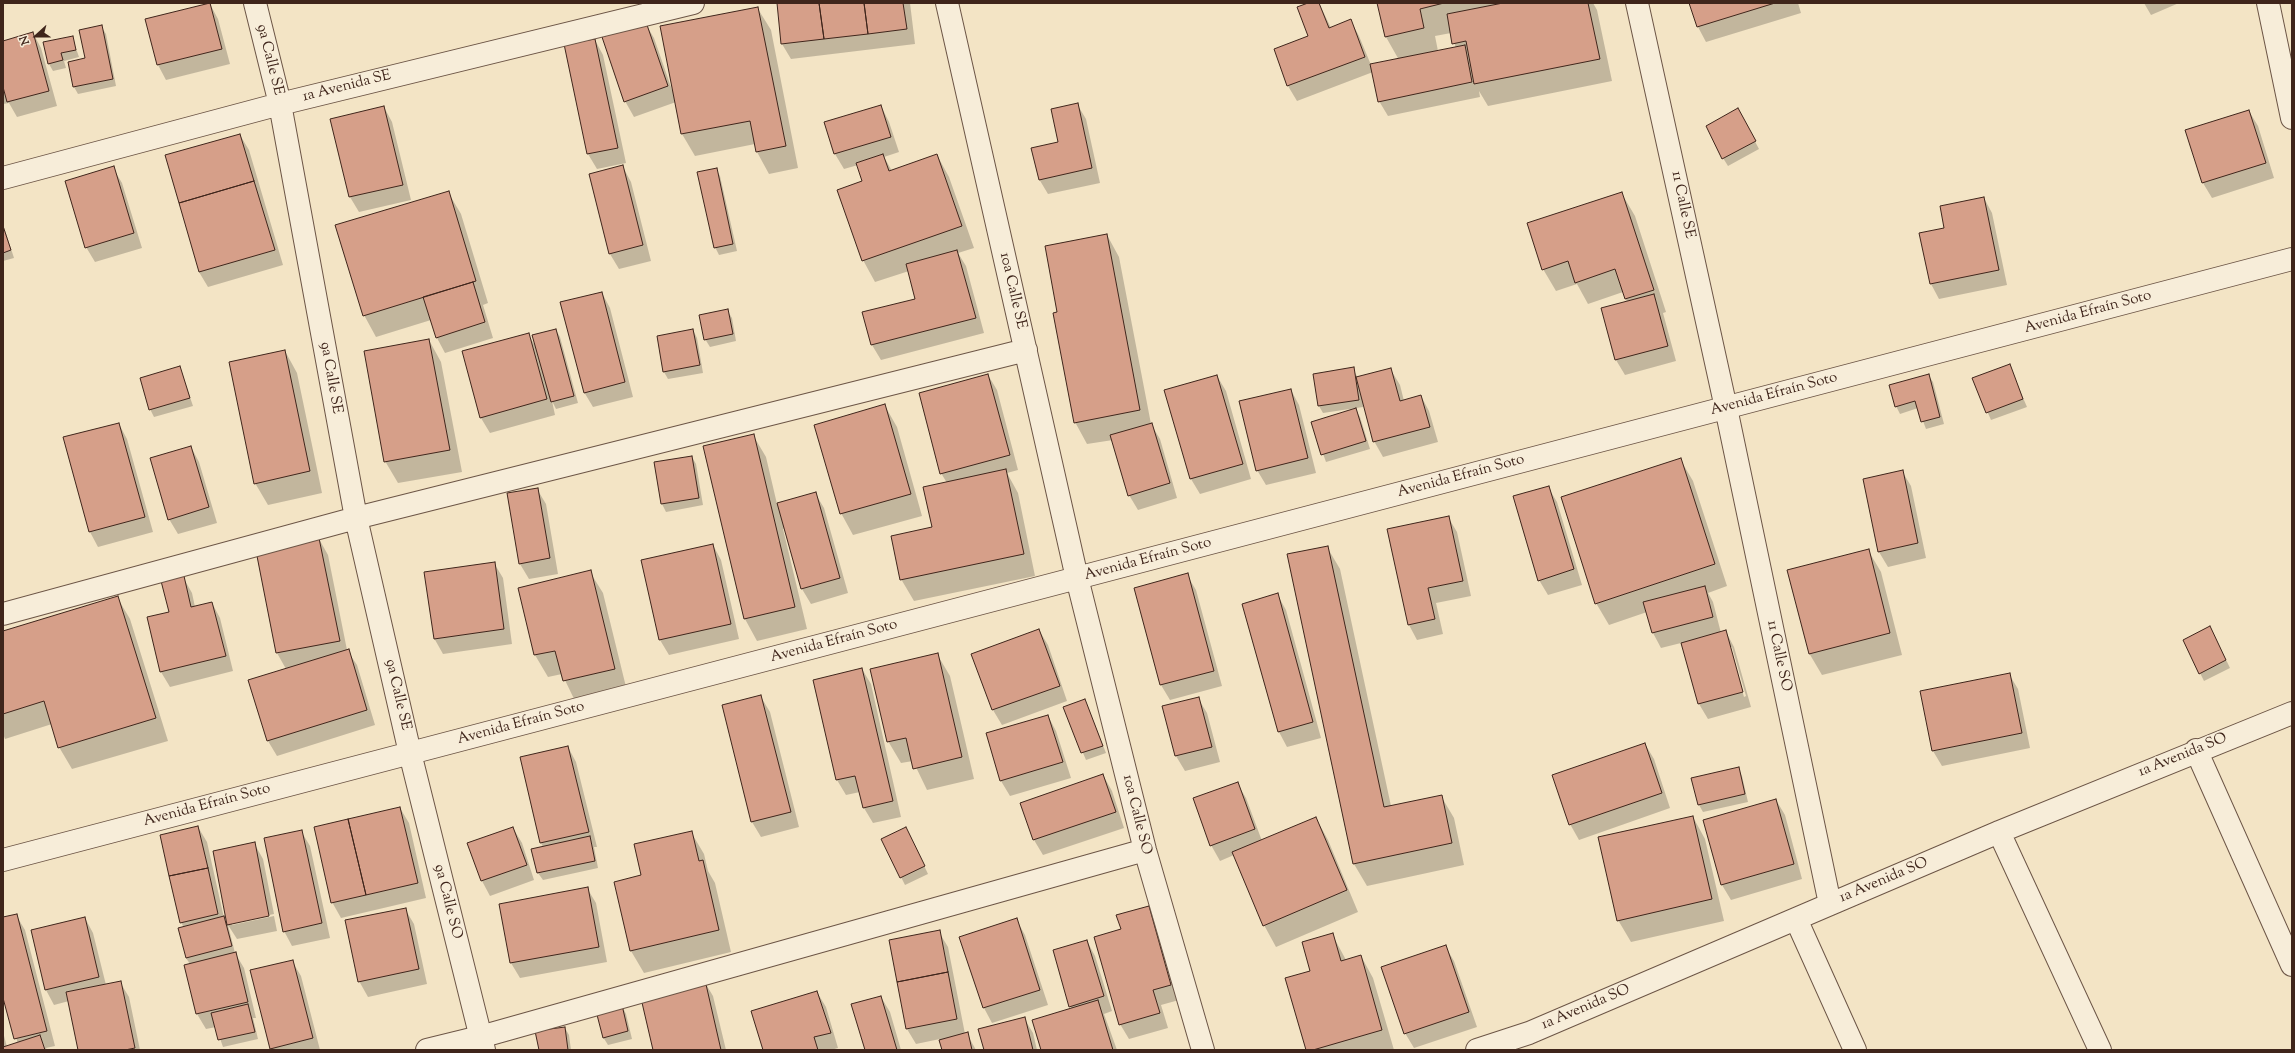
<!DOCTYPE html>
<html>
<head>
<meta charset="utf-8">
<style>
	body { margin:0 }
	#map { position:relative; width:2295px; height:1053px; overflow:hidden; background:#f3e4c5; font-family:"Sorts Mill Goudy",serif }
	canvas { display:block }
	.frame { position:absolute; inset:0; border:4px solid #3f251b; pointer-events:none }
	.north { position:absolute; left:16px; top:16px; width:40px; height:40px; -webkit-text-stroke:3px #f7edd9; paint-order:stroke; rotate:249deg; font-size:11px; font-weight:700; line-height:16px; text-align:center; color:#3f251b }
	.north::after { content:''; display:block; margin:auto; width:14px; height:18px; background:#3f251b; clip-path:polygon(50% 0,100% 100%,50% 72%,0 100%) }
</style>
</head>
<body>
<div id="map">
<canvas width="2295" height="1053"></canvas>
<div class="frame"></div>
<div class="north">N</div>
</div>
<script>
const g = document.querySelector('canvas').getContext('2d');
g.lineJoin = 'round';
function fillPath(path, color) {
  g.fillStyle = color;
  g.fill(path, 'evenodd');
}
function shape(rows) {
  const path = new Path2D();
  for (const r of rows) {
    path.moveTo(r[0], r[1]);
    for (let i = 2; i < r.length; i += 2) path.lineTo(r[i], r[i + 1]);
  }
  return path;
}
function stroke(path, color, width, dash) {
  g.strokeStyle = color;
  g.lineWidth = width;
  g.lineCap = dash ? 'butt' : 'round';
  g.setLineDash(dash || []);
  g.stroke(path);
}
function drawText(font, color, halo, rows, align = 'center') {
  g.font = font + ' "Sorts Mill Goudy",serif';
  g.lineWidth = 3;
  g.setLineDash([]);
  g.textBaseline = 'middle';
  g.strokeStyle = halo;
  g.fillStyle = color;
  for (const [text, x, y, turn = 0] of rows) {
    g.save();
    g.translate(x, y);
    g.rotate((+turn || 0) * Math.PI / 180);
    g.textAlign = isNaN(turn) ? turn : align;
    if (halo) g.strokeText(text, 0, 0);
    g.fillText(text, 0, 0);
    g.restore();
  }
}
fillPath(shape([
	[778,3,910,3,915,44,791,59,782,44],
	[1311,3,1319,3,1331,28,1351,21,1359,36,1371,65,1399,60,1386,37,1378,3,1593,3,1597,10,1612,81,1488,106,1479,91,1480,97,1388,116,1379,101,1373,72,1297,101,1288,86,1275,50,1309,37],
	[1451,33,1456,48,1438,51,1435,36],
	[1690,3,1798,3,1801,13,1706,42,1698,27],
	[2144,3,2179,3,2151,15],
	[210,4,218,19,230,64,166,80,158,65,146,20],
	[758,9,771,30,798,168,769,174,757,152,755,144,695,156,682,134,676,102,634,117,625,101,645,23,654,38,672,90],
	[101,26,106,34,116,86,78,94,74,87,69,63,87,59],
	[33,33,41,48,57,106,17,117,9,103,3,104,3,42],
	[72,37,79,57,64,61,66,68,53,71,49,64],
	[595,40,603,55,626,163,597,169,588,154,565,45],
	[1077,104,1086,119,1100,183,1048,194,1039,179],
	[881,106,889,122,899,152,884,157,892,171,937,155,949,177,974,248,958,253,966,266,984,333,881,360,872,345,864,313,916,300,909,271,875,282,863,260,864,182,858,165,844,169,835,154,825,123],
	[384,107,392,122,411,200,359,212,350,197,332,120],
	[2249,111,2258,126,2274,178,2212,198,2203,183,2186,131],
	[1742,117,1759,149,1728,166,1723,158],
	[240,135,249,150,283,265,208,287,199,272],
	[623,167,631,182,651,261,619,269,610,254],
	[113,168,122,183,142,248,95,262,86,247],
	[716,169,720,176,737,251,719,255,715,247],
	[448,192,461,214,488,303,483,305,493,338,445,353,437,338,431,320,376,337,364,315],
	[1622,194,1635,216,1666,312,1663,313,1676,361,1625,375,1616,360,1602,309,1627,302,1623,292,1588,304,1577,284,1556,291,1543,269],
	[1984,198,1992,213,2007,285,1939,299,1931,284,1945,229],
	[3,224,14,258,3,261],
	[1107,235,1119,257,1151,424,1160,439,1177,498,1138,510,1129,495,1113,440,1087,444,1075,422,1059,313],
	[602,293,610,308,633,397,593,407,584,392],
	[727,310,732,318,736,341,710,347,705,339],
	[556,330,560,337,578,403,556,409,552,401,555,415,490,433,481,418,463,351,528,334,536,347],
	[693,330,697,338,703,373,668,379,664,372,658,337],
	[429,340,441,362,462,472,398,483,385,461],
	[285,351,297,373,322,493,268,505,255,483],
	[2009,365,2027,407,1991,420,1973,379],
	[180,368,193,406,154,417,150,409],
	[1353,369,1358,378,1391,370,1400,385,1404,401,1421,396,1429,411,1438,442,1383,457,1374,441,1363,399,1363,407,1323,413,1319,406],
	[988,375,997,390,1018,470,1007,473,1018,493,1035,576,914,601,901,579,933,528,947,483,941,473],
	[1928,375,1933,382,1944,424,1926,429,1918,408,1900,414,1896,406],
	[1217,376,1226,391,1251,479,1200,494,1191,479,1166,391],
	[1291,390,1299,405,1316,473,1266,485,1257,470],
	[885,406,897,427,922,516,853,535,841,513],
	[1355,409,1360,417,1370,449,1326,462,1312,423],
	[119,424,127,439,153,532,98,547,90,532,64,438],
	[753,435,766,457,777,504,815,493,824,508,848,593,811,604,802,589,785,528,783,529,807,629,757,641,745,619],
	[191,447,199,462,217,523,178,534,169,519],
	[692,457,696,464,703,505,666,512,662,504,655,463],
	[1680,459,1693,481,1727,586,1708,593,1713,602,1721,633,1726,632,1734,647,1751,707,1708,719,1699,704,1681,643,1661,648,1653,633,1647,612,1609,625,1596,603],
	[1730,647,1732,647,1746,696,1744,697],
	[1902,471,1911,486,1926,558,1888,567,1879,552],
	[1548,487,1557,502,1582,585,1548,595,1539,580],
	[537,489,546,504,558,574,529,579,520,564,508,494],
	[1448,517,1457,532,1471,596,1436,603,1443,634,1417,640,1409,625],
	[319,539,328,555,347,650,357,665,375,725,277,756,268,741,286,669,277,653,257,552],
	[713,545,721,560,739,639,669,655,660,640],
	[1327,547,1340,569,1391,806,1441,796,1454,818,1464,865,1367,886,1354,864,1288,555],
	[1868,550,1881,572,1902,655,1822,675,1809,653],
	[494,563,503,578,512,644,443,654,434,638],
	[590,572,603,593,627,691,576,703,562,674,548,677,535,655,519,588],
	[1187,575,1196,590,1222,686,1170,700,1161,685,1135,589],
	[183,577,192,593,195,607,212,603,220,618,233,671,170,687,161,672,148,618,170,613],
	[1277,594,1286,610,1321,738,1287,747,1279,732],
	[117,597,130,619,168,741,72,769,59,747,52,724,5,739,3,734,3,632],
	[1039,630,1048,645,1067,701,1002,725,993,710,972,654],
	[2214,635,2230,668,2204,681,2200,673],
	[937,654,950,676,974,779,927,790,913,761,901,763,888,741],
	[862,669,871,684,901,817,873,823,864,808,860,792,846,795,837,780,815,680],
	[2009,674,2018,689,2030,748,1942,766,1933,751,1921,692],
	[761,697,770,712,799,827,761,837,752,822,723,706],
	[1198,698,1207,713,1220,762,1185,771,1176,756],
	[1085,700,1106,753,1086,760,1064,708],
	[1048,716,1056,731,1071,778,1010,796,1001,781],
	[1645,744,1654,759,1670,808,1579,840,1570,824],
	[568,747,576,762,597,847,594,847,598,868,543,880,538,873,533,850,543,847,541,843],
	[1738,768,1742,776,1748,802,1703,812,1699,805],
	[1103,775,1112,791,1124,828,1043,855,1034,840,1021,803],
	[1237,783,1246,798,1262,841,1316,818,1328,840,1358,912,1276,947,1264,925,1234,855,1220,861,1211,845],
	[1776,800,1785,815,1802,879,1731,900,1722,885,1704,820],
	[400,808,409,823,426,898,341,918,332,902],
	[1693,817,1705,839,1724,921,1631,942,1618,920],
	[198,827,207,842,224,918,228,925,235,953,244,968,256,1018,253,1018,258,1039,223,1047,216,1027,206,1029,197,1014,185,965,190,964,186,958,184,928,181,922],
	[513,828,522,843,534,880,490,896,482,881],
	[301,831,310,846,330,938,292,946,284,931],
	[691,832,704,854,708,871,715,883,731,952,644,973,631,951,615,882,642,876],
	[910,836,928,874,905,885,882,839],
	[254,843,263,859,274,914,232,923,232,925,274,916,277,931,237,939,228,925,214,852],
	[587,888,596,903,607,962,520,978,511,963],
	[1148,907,1157,922,1179,1000,1161,1005,1168,1028,1129,1039,1120,1024,1122,930],
	[405,909,414,924,427,984,368,997,359,981],
	[16,915,25,930,55,1046,46,1048,47,1050,3,1050,3,1032,7,1047,18,1044,3,994,3,918],
	[85,918,93,933,106,985,120,982,129,997,140,1050,79,1050,69,1001,54,1005,46,990],
	[1016,919,1025,935,1048,1005,992,1023,984,1008,961,938],
	[939,932,948,947,965,1034,967,1034,976,1050,943,1050,940,1039,916,1044,907,1029],
	[1332,934,1346,960,1361,956,1373,978,1394,1050,1307,1050,1312,971],
	[1087,941,1095,956,1112,1011,1104,1014,1117,1050,1042,1050,1072,1009,1070,1006],
	[1445,946,1454,961,1477,1027,1414,1048,1405,1033],
	[292,961,301,976,320,1050,271,1049],
	[704,981,713,996,726,1050,654,1050],
	[817,992,826,1007,838,1048,831,1050,764,1050],
	[881,997,890,1012,901,1050,866,1050],
	[622,1006,626,1014,632,1039,608,1045,603,1037],
	[1024,1018,1033,1033,1037,1050,985,1050],
	[565,1028,569,1035,571,1050,540,1050]
]), '#0003');
const building = shape([
	[210,3,222,49,157,65,145,19,210,3],
	[777,3,819,3,824,39,781,44,777,3],
	[819,3,864,3,868,34,824,39,819,3],
	[864,3,903,3,907,29,868,34,864,3],
	[1308,3,1319,3,1329,28,1351,19,1365,57,1287,86,1274,49,1308,36,1297,7,1308,3],
	[1377,3,1444,3,1420,9,1424,28,1385,37,1377,3],
	[1503,3,1588,3,1600,59,1474,84,1466,41,1452,44,1447,14,1503,3],
	[1689,3,1775,3,1697,27,1689,3],
	[758,7,786,146,756,152,750,121,681,134,660,26,758,7],
	[646,22,668,86,624,102,602,37,646,22],
	[102,25,113,79,73,87,68,62,85,58,79,30,102,25],
	[33,32,49,91,7,102,3,87,3,41,33,32],
	[73,36,76,50,61,53,63,60,48,64,43,42,73,36],
	[595,39,618,148,587,154,564,44,595,39],
	[1465,45,1472,82,1378,102,1370,64,1465,45],
	[1078,103,1092,168,1039,180,1031,148,1058,142,1051,109,1078,103],
	[881,105,891,137,834,154,824,122,881,105],
	[384,106,403,185,349,197,330,119,384,106],
	[1738,108,1756,141,1722,159,1706,126,1738,108],
	[2249,110,2266,163,2202,183,2185,130,2249,110],
	[240,134,254,181,179,203,165,155,240,134],
	[883,154,889,171,937,154,962,226,862,261,837,190,862,181,856,163,883,154],
	[623,165,643,245,609,254,589,174,623,165],
	[114,166,134,233,85,248,65,181,114,166],
	[717,168,733,244,714,248,697,172,717,168],
	[254,181,275,250,199,272,179,203,254,181],
	[449,191,476,281,363,316,335,225,449,191],
	[1622,192,1654,290,1625,299,1615,269,1575,283,1568,261,1542,270,1527,223,1622,192],
	[1984,197,1999,270,1930,284,1919,233,1944,228,1940,206,1984,197],
	[3,226,11,250,3,253,3,226],
	[1107,234,1140,410,1074,423,1053,313,1057,312,1045,246,1107,234],
	[957,250,976,318,871,345,862,312,915,299,906,264,957,250],
	[473,282,485,322,436,338,423,297,473,282],
	[602,292,625,382,584,393,560,302,602,292],
	[1654,294,1668,346,1615,360,1601,308,1654,294],
	[728,309,733,334,704,340,699,315,728,309],
	[556,329,574,396,551,402,532,335,556,329],
	[693,329,700,365,663,372,657,336,693,329],
	[529,333,547,399,480,418,462,351,529,333],
	[429,339,450,450,384,462,364,351,429,339],
	[285,350,310,471,254,484,229,362,285,350],
	[2010,364,2023,399,1986,413,1972,378,2010,364],
	[180,366,190,398,149,410,140,378,180,366],
	[1354,367,1359,400,1318,406,1313,374,1354,367],
	[1391,368,1400,401,1421,395,1430,427,1373,442,1356,377,1391,368],
	[988,374,1010,455,940,474,919,393,988,374],
	[1929,374,1940,417,1921,422,1915,401,1895,407,1889,385,1929,374],
	[1217,375,1243,464,1190,479,1164,390,1217,375],
	[1291,389,1308,458,1256,471,1239,401,1291,389],
	[885,404,911,494,840,514,814,425,885,404],
	[1356,408,1366,441,1321,455,1311,422,1356,408],
	[119,423,145,517,89,532,63,437,119,423],
	[1152,423,1170,483,1128,496,1110,435,1152,423],
	[754,434,795,607,744,619,703,446,754,434],
	[191,446,209,507,168,520,150,458,191,446],
	[692,456,699,498,661,504,654,462,692,456],
	[1681,458,1715,564,1595,604,1561,497,1681,458],
	[1006,469,1024,554,900,580,891,536,932,527,923,487,1006,469],
	[1903,470,1918,543,1878,552,1863,479,1903,470],
	[1549,486,1574,569,1538,581,1513,496,1549,486],
	[538,488,550,558,519,564,507,493,538,488],
	[816,492,840,578,801,589,777,503,816,492],
	[1449,516,1463,581,1428,588,1435,619,1408,625,1387,529,1449,516],
	[319,538,340,641,276,653,256,551,319,538],
	[713,544,731,624,659,640,641,560,713,544],
	[1328,546,1384,807,1442,795,1452,843,1353,864,1287,554,1328,546],
	[1869,549,1890,633,1809,654,1787,570,1869,549],
	[495,562,504,629,434,639,424,572,495,562],
	[591,570,615,669,563,681,555,651,534,655,518,588,591,570],
	[1188,573,1214,671,1160,685,1134,588,1188,573],
	[184,576,191,607,212,602,226,656,160,672,147,617,169,612,161,581,184,576],
	[1705,586,1713,617,1652,633,1643,602,1705,586],
	[1278,593,1313,722,1278,732,1242,604,1278,593],
	[118,596,156,718,58,748,44,701,3,714,3,631,118,596],
	[2210,626,2226,660,2199,674,2183,640,2210,626],
	[1039,629,1060,686,992,710,971,654,1039,629],
	[1726,630,1743,692,1698,704,1681,643,1726,630],
	[349,649,367,710,267,741,248,680,349,649],
	[938,653,962,757,913,769,906,738,887,742,870,669,938,653],
	[862,668,893,801,863,808,855,776,836,780,813,680,862,668],
	[2010,673,2022,733,1932,751,1920,691,2010,673],
	[761,695,791,812,751,822,722,705,761,695],
	[1199,697,1212,747,1175,756,1162,706,1199,697],
	[1085,699,1103,746,1081,753,1063,707,1085,699],
	[1048,715,1063,762,1000,781,986,733,1048,715],
	[1645,743,1662,793,1569,825,1552,775,1645,743],
	[568,746,589,832,540,843,520,757,568,746],
	[1739,767,1745,794,1698,805,1691,778,1739,767],
	[1103,774,1116,812,1033,840,1020,803,1103,774],
	[1238,782,1255,829,1210,846,1193,798,1238,782],
	[1776,799,1794,864,1721,885,1703,820,1776,799],
	[400,807,418,883,366,895,348,819,400,807],
	[1693,816,1712,899,1617,921,1598,837,1693,816],
	[1316,817,1347,890,1263,926,1232,852,1316,817],
	[348,819,366,895,331,903,314,827,348,819],
	[198,826,208,868,169,876,160,835,198,826],
	[513,827,527,865,481,881,467,843,513,827],
	[906,827,925,866,900,878,881,839,906,827],
	[302,830,322,923,283,932,264,838,302,830],
	[692,831,699,861,703,860,719,930,630,951,614,882,641,875,634,844,692,831],
	[590,836,595,861,537,873,531,849,590,836],
	[255,842,269,916,227,925,213,851,255,842],
	[208,868,218,914,180,923,169,876,208,868],
	[588,887,599,947,510,963,499,904,588,887],
	[1149,906,1171,985,1153,990,1160,1013,1119,1025,1094,937,1121,929,1116,915,1149,906],
	[406,908,419,969,358,982,345,920,406,908],
	[17,914,47,1031,14,1039,3,998,3,917,17,914],
	[224,916,232,946,186,958,178,928,224,916],
	[85,917,99,977,45,990,31,930,85,917],
	[1017,918,1040,990,983,1008,959,937,1017,918],
	[940,930,948,972,897,982,889,940,940,930],
	[1333,933,1341,961,1361,955,1382,1030,1313,1050,1306,1050,1285,978,1310,971,1302,942,1333,933],
	[1087,940,1104,996,1069,1007,1053,950,1087,940],
	[1446,945,1469,1012,1404,1034,1381,967,1446,945],
	[236,952,248,1002,196,1014,184,965,236,952],
	[293,960,313,1038,270,1049,250,970,293,960],
	[948,972,957,1019,906,1029,897,982,948,972],
	[705,980,721,1050,653,1050,640,994,705,980],
	[121,981,135,1048,125,1050,78,1050,66,992,121,981],
	[817,991,831,1033,814,1037,818,1050,763,1050,751,1011,817,991],
	[881,996,897,1050,865,1050,851,1004,881,996],
	[1098,1000,1113,1050,1041,1050,1032,1020,1098,1000],
	[248,1004,255,1032,218,1040,211,1013,248,1004],
	[622,1005,628,1031,603,1038,596,1011,622,1005],
	[1025,1017,1033,1050,984,1050,978,1029,1025,1017],
	[565,1027,568,1050,539,1050,535,1031,565,1027],
	[968,1032,972,1050,942,1050,939,1040,968,1032],
	[40,1035,45,1050,3,1050,3,1047,40,1035]
]);
fillPath(building, '#d69f89');
stroke(building, '#3f251b', 1);
const minor = shape([
	[255,3,280,104,356,518,410,753,484,1050],
	[947,3,1077,578,1145,850,1203,1050],
	[1637,3,1726,408,1830,904],
	[2268,3,2292,118],
	[3,178,280,104,693,3],
	[3,614,356,518,1026,350],
	[2196,750,2292,965],
	[1999,832,2100,1050],
	[3,860,2292,259],
	[1796,919,1855,1050],
	[427,1050,480,1037,1145,850],
	[1477,1050,1529,1033,1999,832,2292,713]
]);
stroke(minor, '#6c5546', 24);
stroke(minor, '#f7edd9', 22);
drawText('15px', '#3f251b', '#f7edd9', [
	["9a Calle SE",269,60,76],
	["1a Avenida SE",347,87,-14],
	["11 Calle SE",1682,205,78],
	["10a Calle SE",1012,291,77],
	["Avenida Efraín Soto",2088,313,-15],
	["9a Calle SE",330,378,80],
	["Avenida Efraín Soto",1774,395,-15],
	["Avenida Efraín Soto",1461,477,-15],
	["Avenida Efraín Soto",1148,560,-15],
	["Avenida Efraín Soto",834,642,-15],
	["11 Calle SO",1778,656,78],
	["9a Calle SE",397,695,77],
	["Avenida Efraín Soto",521,724,-15],
	["1a Avenida SO",2183,756,-22],
	["Avenida Efraín Soto",207,806,-15],
	["10a Calle SO",1136,815,76],
	["1a Avenida SO",1884,881,-23],
	["9a Calle SO",447,902,76],
	["1a Avenida SO",1586,1008,-23]
]);
</script>
</body>
</html>
